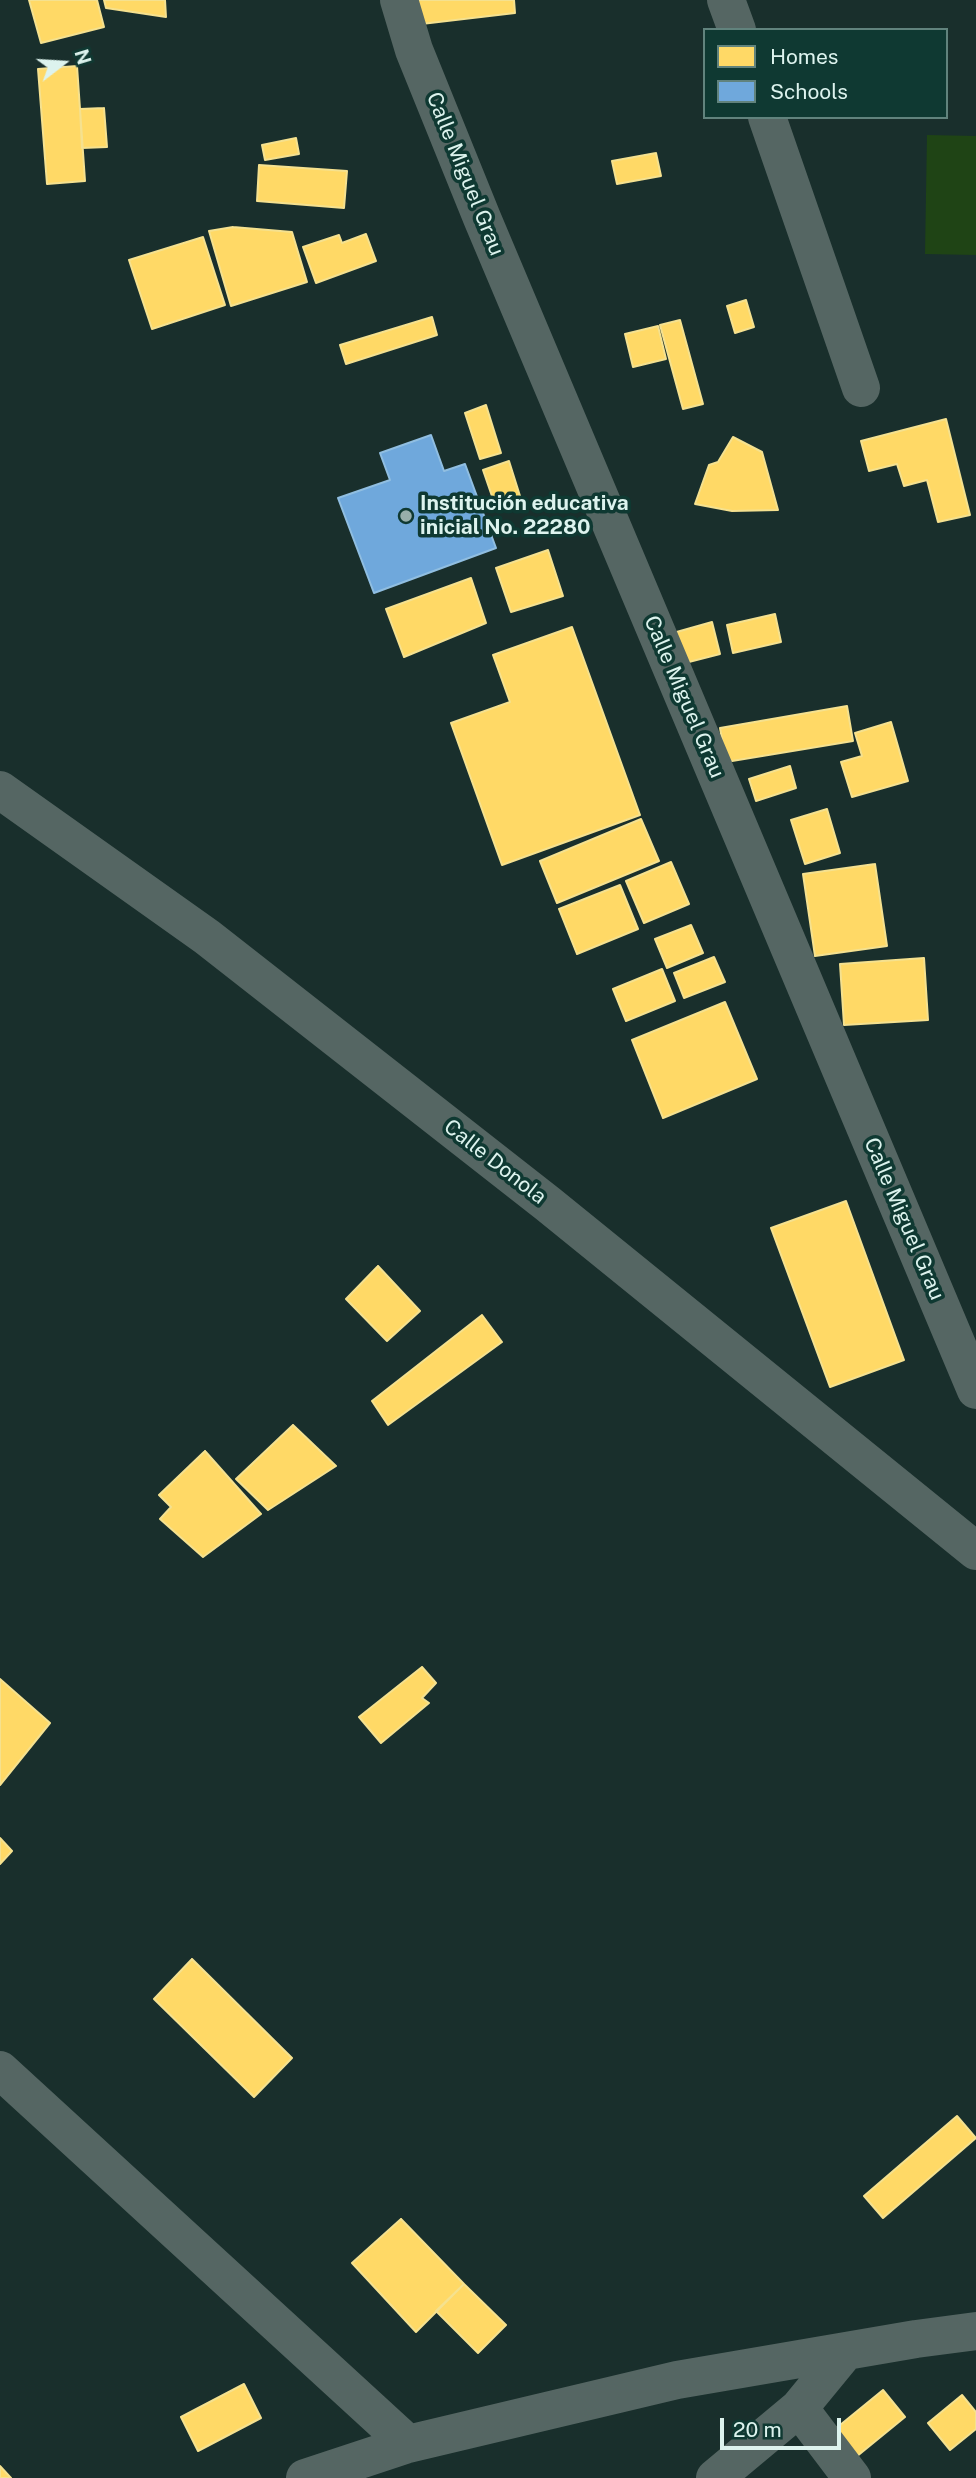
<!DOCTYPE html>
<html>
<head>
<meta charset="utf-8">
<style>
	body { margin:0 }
	#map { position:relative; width:976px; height:2478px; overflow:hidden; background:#192f2c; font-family:"Public Sans",sans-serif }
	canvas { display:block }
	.legend { position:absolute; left:703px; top:28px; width:245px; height:91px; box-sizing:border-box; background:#0f3932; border:2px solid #61837d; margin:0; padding:9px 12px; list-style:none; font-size:21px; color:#ddf3ee }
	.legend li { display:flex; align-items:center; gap:14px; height:35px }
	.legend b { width:35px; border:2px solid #61837d }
	.north { position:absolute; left:28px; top:28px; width:70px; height:70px; -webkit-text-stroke:5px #0f3932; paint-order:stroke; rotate:73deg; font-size:19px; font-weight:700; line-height:28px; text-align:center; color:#ddf3ee }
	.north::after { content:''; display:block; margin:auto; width:24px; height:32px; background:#ddf3ee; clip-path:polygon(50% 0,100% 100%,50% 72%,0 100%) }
	.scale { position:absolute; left:720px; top:2418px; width:121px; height:32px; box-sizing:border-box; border:4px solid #ddf3ee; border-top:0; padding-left:9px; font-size:21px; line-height:24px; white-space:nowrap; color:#ddf3ee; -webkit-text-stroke:5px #0f3932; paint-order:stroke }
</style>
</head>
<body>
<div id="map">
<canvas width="976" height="2478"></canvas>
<ul class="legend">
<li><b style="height:19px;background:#ffd966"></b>Homes</li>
<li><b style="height:19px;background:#6fa8dc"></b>Schools</li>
</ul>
<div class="north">N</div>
<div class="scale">20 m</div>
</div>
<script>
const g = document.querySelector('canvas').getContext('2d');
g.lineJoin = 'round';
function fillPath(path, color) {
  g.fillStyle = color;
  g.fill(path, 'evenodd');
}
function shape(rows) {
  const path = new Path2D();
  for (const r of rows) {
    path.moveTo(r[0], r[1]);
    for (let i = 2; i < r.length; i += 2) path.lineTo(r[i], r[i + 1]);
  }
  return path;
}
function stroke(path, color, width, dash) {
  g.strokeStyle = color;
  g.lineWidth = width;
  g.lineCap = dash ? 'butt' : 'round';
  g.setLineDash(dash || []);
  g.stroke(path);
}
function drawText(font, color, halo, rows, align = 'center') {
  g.font = font + ' "Public Sans",sans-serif';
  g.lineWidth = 7;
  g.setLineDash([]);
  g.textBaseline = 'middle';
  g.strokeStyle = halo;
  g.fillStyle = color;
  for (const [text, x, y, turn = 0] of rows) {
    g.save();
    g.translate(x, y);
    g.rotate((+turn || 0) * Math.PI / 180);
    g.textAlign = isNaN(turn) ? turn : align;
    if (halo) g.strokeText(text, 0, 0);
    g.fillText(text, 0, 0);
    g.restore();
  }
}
fillPath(shape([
	[927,135,976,136,976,255,925,254]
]), '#1f4415');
const homes = shape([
	[29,0,97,0,104,27,41,43,29,0],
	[104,0,165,0,166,17,106,8,104,0],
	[410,0,514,0,515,13,413,25,410,0],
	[77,66,85,181,47,184,38,69,77,66],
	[104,108,107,147,82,148,80,109,104,108],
	[296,138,299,154,265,160,262,145,296,138],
	[656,153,661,176,617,184,612,161,656,153],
	[259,165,347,171,344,208,257,201,259,165],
	[233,227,292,232,307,282,231,306,209,231,233,227],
	[366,234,376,261,316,283,303,247,339,235,342,243,366,234],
	[203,237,225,305,152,329,129,260,203,237],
	[746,300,754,327,735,333,727,306,746,300],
	[432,317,437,335,346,364,340,345,432,317],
	[680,320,703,404,683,409,660,325,680,320],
	[658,326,666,359,633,367,625,334,658,326],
	[486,405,501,453,480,459,465,413,486,405],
	[946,419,970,515,938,522,927,480,904,486,897,464,869,471,861,441,946,419],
	[733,437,762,452,778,510,732,511,695,504,709,465,718,462,733,437],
	[509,461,520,496,495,505,483,470,509,461],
	[548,550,563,596,511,612,496,568,548,550],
	[471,578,486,623,404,657,386,609,471,578],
	[775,614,781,642,733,653,727,625,775,614],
	[712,622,720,654,681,664,673,633,712,622],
	[572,627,640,815,502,865,451,723,510,702,493,655,572,627],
	[847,706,853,741,726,762,720,728,847,706],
	[891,722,908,781,852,797,841,762,862,756,855,733,891,722],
	[790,766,796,788,756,801,749,779,790,766],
	[827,809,840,853,805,864,791,820,827,809],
	[641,819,659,861,557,903,540,861,641,819],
	[671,862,689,904,644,923,626,881,671,862],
	[875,864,887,946,815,956,803,874,875,864],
	[620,885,638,929,577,954,559,909,620,885],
	[691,925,703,953,667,968,655,939,691,925],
	[714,957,725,982,684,998,674,973,714,957],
	[924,958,928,1020,844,1025,840,964,924,958],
	[662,969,675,1001,626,1021,613,989,662,969],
	[725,1002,757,1079,663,1118,632,1040,725,1002],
	[846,1201,904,1360,830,1387,771,1228,846,1201],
	[378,1266,420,1311,387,1341,346,1299,378,1266],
	[482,1315,502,1342,388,1425,372,1401,482,1315],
	[293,1425,336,1466,268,1510,236,1479,293,1425],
	[205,1451,261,1514,203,1557,160,1519,171,1507,159,1495,205,1451],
	[422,1667,436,1683,422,1698,429,1703,381,1743,359,1717,422,1667],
	[0,1679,50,1723,0,1785,0,1679],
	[0,1838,12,1851,0,1864,0,1838],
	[192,1959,292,2058,254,2097,154,1999,192,1959],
	[957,2116,976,2138,883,2218,864,2196,957,2116],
	[401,2219,464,2284,416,2332,352,2263,401,2219],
	[464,2284,506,2325,478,2353,436,2311,464,2284],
	[244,2384,261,2418,198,2451,181,2417,244,2384],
	[883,2390,905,2417,856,2457,834,2430,883,2390],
	[962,2395,976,2412,976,2429,950,2450,928,2423,962,2395],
	[0,2466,11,2478,0,2478,0,2466]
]);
fillPath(homes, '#ffd966');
stroke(homes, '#f5e18f', 2);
const schools = shape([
	[431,435,444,471,465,464,496,548,374,593,338,498,390,480,380,453,431,435]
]);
fillPath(schools, '#6fa8dc');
stroke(schools, '#90bee1', 2);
stroke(shape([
	[399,0,414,50,482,218,976,1390],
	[726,0,737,30],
	[767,117,861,388],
	[0,790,207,937,548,1204,976,1551],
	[0,2070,408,2444],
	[799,2408,852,2478],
	[305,2478,408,2444,677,2380,916,2339,976,2331],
	[715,2478,799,2408,845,2352]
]), '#556663', 38);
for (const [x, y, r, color] of [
	[406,516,7,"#98aeaa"]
]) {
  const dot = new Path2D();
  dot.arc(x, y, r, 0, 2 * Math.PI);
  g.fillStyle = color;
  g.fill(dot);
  stroke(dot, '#0f3932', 2.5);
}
drawText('21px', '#ddf3ee', '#0f3932', [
	["Calle Miguel Grau",465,174,68],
	["Calle Miguel Grau",684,697,67],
	["Calle Donola",495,1162,38],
	["Calle Miguel Grau",904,1219,67]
]);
drawText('bold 21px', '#ddf3ee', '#0f3932', [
	["Institución educativa",420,504],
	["inicial No. 22280",420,528]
], 'left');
</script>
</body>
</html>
